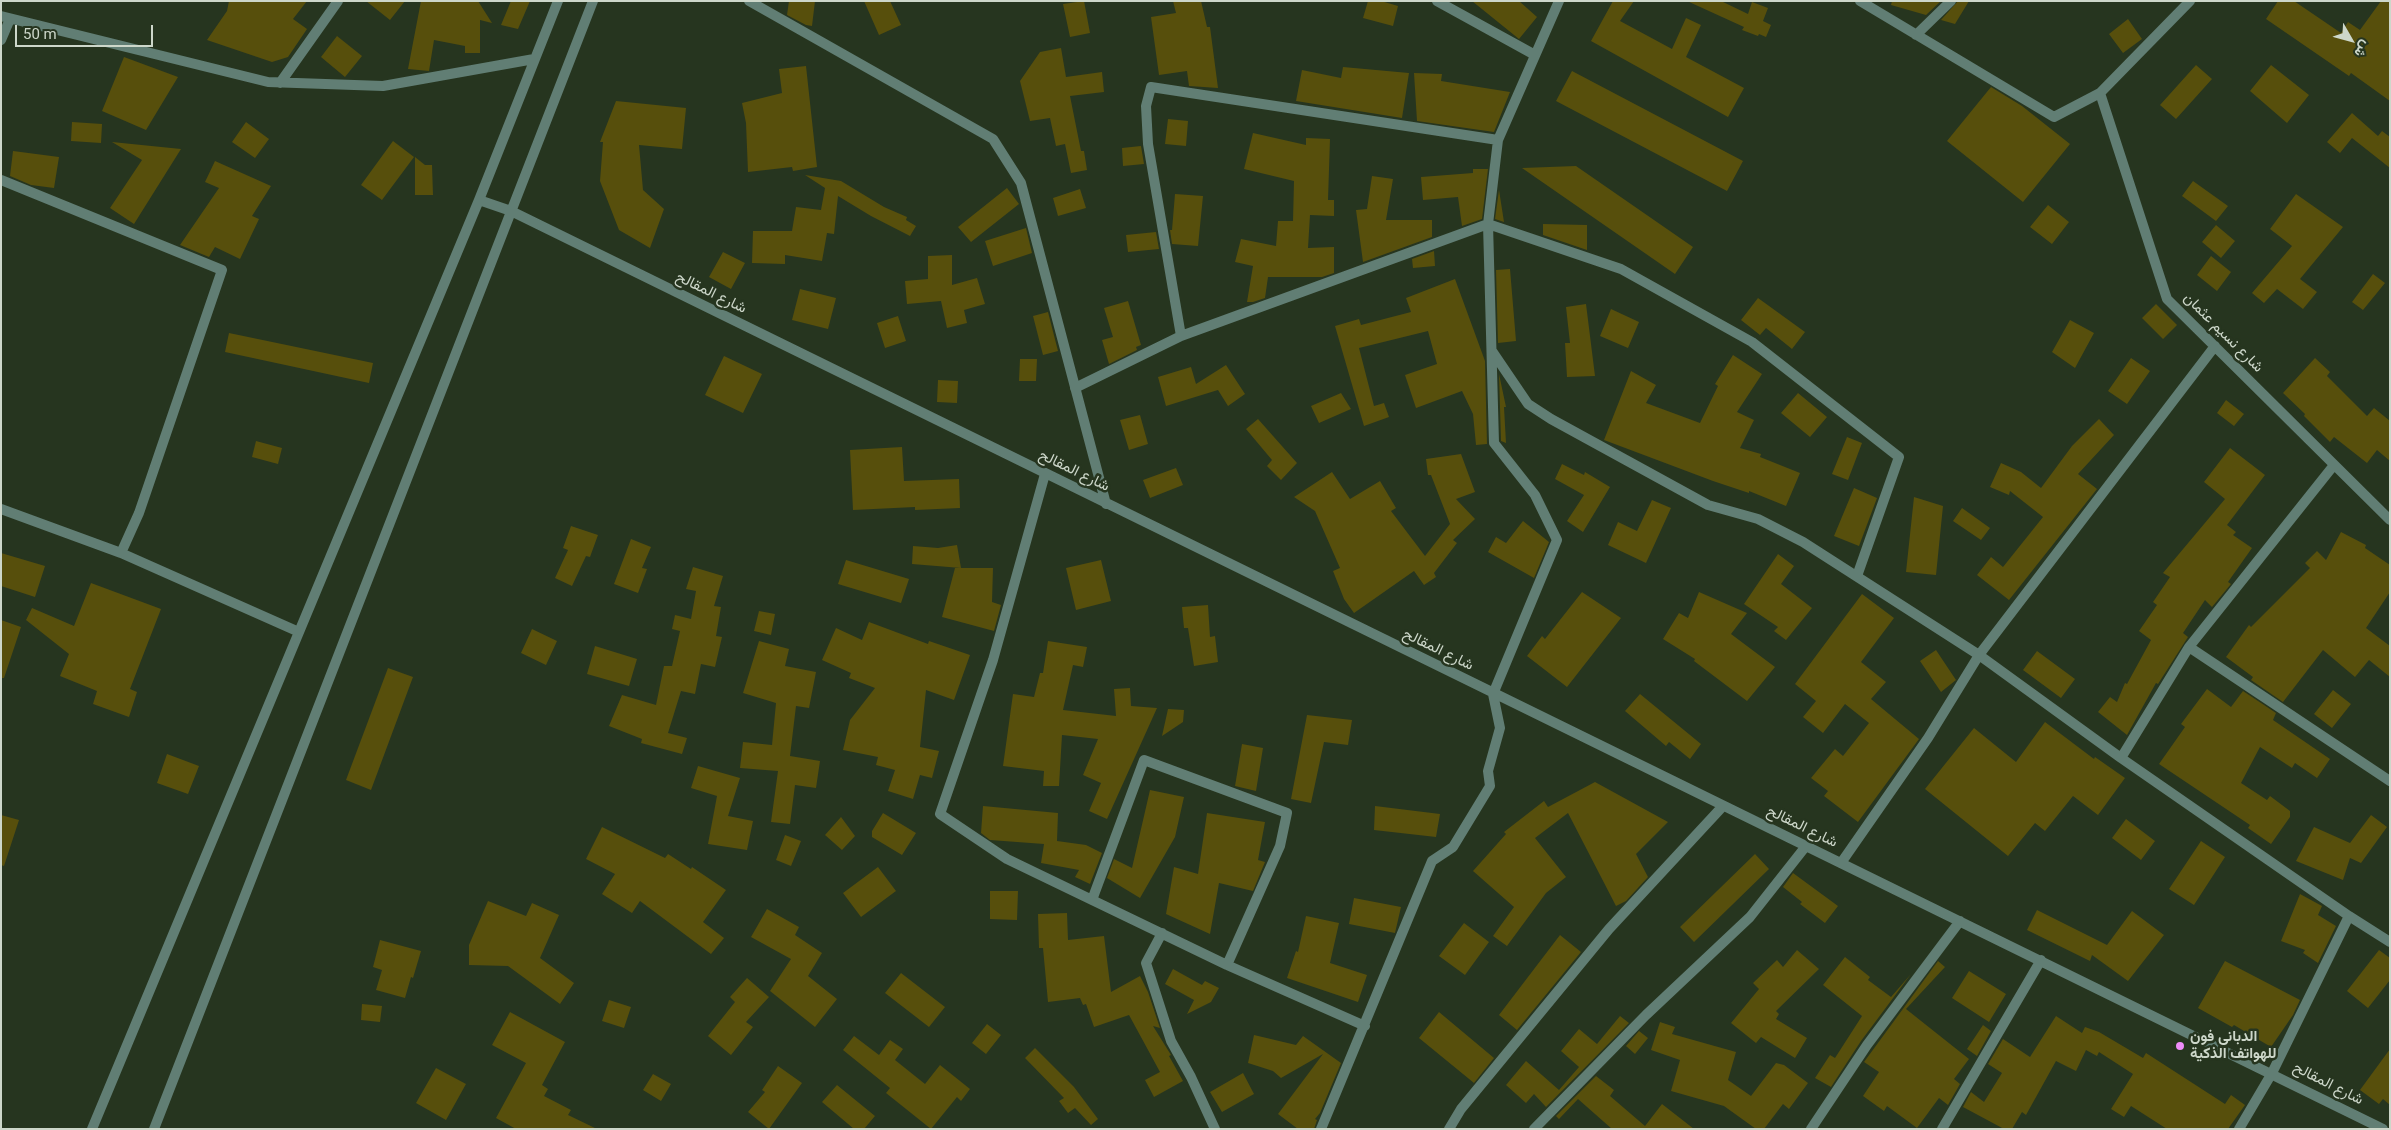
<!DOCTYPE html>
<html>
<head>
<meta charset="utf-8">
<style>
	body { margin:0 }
	#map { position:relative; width:2391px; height:1130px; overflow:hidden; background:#26351f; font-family:Roboto,Vazirmatn,sans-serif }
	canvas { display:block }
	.frame { position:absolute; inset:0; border:2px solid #cdd7ca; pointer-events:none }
	.north { position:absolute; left:2326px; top:15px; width:50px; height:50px; -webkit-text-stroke:4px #26351f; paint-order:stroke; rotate:128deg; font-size:14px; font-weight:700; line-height:20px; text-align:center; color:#cdd7ca }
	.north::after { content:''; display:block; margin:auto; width:18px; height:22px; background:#cdd7ca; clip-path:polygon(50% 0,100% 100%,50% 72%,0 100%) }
	.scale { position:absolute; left:15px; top:25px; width:138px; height:22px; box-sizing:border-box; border:2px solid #cdd7ca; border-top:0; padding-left:6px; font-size:15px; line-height:18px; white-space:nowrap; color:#cdd7ca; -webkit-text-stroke:4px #26351f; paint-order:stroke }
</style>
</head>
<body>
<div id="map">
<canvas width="2391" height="1130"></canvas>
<div class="frame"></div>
<div class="north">ش</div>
<div class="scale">50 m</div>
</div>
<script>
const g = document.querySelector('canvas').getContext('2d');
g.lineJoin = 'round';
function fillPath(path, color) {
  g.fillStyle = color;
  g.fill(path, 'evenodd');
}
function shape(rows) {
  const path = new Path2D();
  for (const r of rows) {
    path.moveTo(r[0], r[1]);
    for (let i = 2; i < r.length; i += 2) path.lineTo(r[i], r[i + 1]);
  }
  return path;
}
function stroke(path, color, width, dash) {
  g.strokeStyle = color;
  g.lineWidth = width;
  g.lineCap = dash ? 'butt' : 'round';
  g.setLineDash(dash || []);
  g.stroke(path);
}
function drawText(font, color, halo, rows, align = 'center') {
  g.font = font + ' Roboto,Vazirmatn,sans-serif';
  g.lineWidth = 5;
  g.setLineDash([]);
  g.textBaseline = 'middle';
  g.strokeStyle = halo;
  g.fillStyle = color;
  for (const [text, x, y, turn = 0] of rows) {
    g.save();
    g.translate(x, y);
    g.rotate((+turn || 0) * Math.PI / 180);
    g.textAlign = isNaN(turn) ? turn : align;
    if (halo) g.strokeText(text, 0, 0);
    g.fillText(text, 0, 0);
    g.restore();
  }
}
fillPath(shape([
	[229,1,307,1,293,19,307,29,288,57,272,62,207,40,227,11],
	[366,1,405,1,390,20],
	[421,1,478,1,492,23,480,20,480,53,465,53,465,46,434,40,429,71,408,69],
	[511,1,530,1,518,29,501,25],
	[789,1,815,1,812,26,806,25,787,15],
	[864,1,890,1,901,25,879,35],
	[1084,1,1090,33,1070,37,1063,4],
	[1173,1,1201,1,1207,27,1210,27,1218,88,1189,86,1187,71,1159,75,1151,17,1176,13],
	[1368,1,1381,1,1398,6,1393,26,1363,18],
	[1472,1,1519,1,1537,17,1519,39],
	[1613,1,1634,1,1620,21,1672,49,1686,18,1701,25,1686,57,1744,88,1728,117,1591,41],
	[1687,1,1721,1,1748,14,1752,2,1768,8,1763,21,1771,25,1766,37,1759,34,1758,36,1742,30,1744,27],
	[1892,1,1941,1,1926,15,1891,5],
	[1958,1,1969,1,1955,24,1941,20],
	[2278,1,2294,1,2341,33,2348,22,2360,30,2381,1,2390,1,2390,101,2351,73,2349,76,2266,19],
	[2128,19,2142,39,2123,53,2109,34],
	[337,36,362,56,345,77,321,57],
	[1061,48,1066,77,1102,72,1104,92,1070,96,1081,151,1084,151,1087,170,1071,173,1065,144,1056,146,1050,118,1030,121,1020,81,1040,52],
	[124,57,178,77,146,130,102,111],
	[2196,65,2212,79,2176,119,2160,105],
	[2271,65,2309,95,2287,123,2250,91],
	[806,66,817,167,793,171,792,167,748,172,746,123,742,103,782,93,779,69],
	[1343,67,1409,73,1402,118,1296,101,1302,70,1341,78],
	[1572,71,1743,161,1727,191,1556,101],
	[1414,73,1442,74,1441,81,1510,92,1494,132,1417,121],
	[1991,87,2022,106,2070,144,2023,202,1947,141],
	[616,101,686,108,682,149,639,145,643,190,664,209,650,248,619,230,600,181,603,142,600,142],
	[2352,113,2378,136,2382,131,2390,137,2390,168,2352,138,2340,153,2327,142],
	[1168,119,1188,121,1186,146,1165,144],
	[72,122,102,124,101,143,71,141],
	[246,122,269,139,255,158,232,142],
	[1253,133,1306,145,1306,138,1330,139,1328,200,1334,200,1334,216,1310,215,1308,248,1334,247,1334,273,1322,277,1268,277,1265,298,1253,302,1247,302,1253,266,1235,262,1241,239,1276,246,1278,221,1293,221,1294,181,1244,169],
	[393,141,414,157,382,200,361,185],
	[112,142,181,149,134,224,110,208,142,160],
	[1141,146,1144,164,1123,166,1122,148],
	[13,151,59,157,54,188,31,185,10,176],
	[415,157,425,165,432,165,433,195,415,195],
	[215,161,271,186,252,216,259,219,240,259,215,247,209,257,180,245,219,188,205,182],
	[1576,166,1693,247,1675,274,1522,168],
	[1473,169,1488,169,1482,219,1462,226,1458,197,1423,200,1421,177,1473,173],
	[805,175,841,181,884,207,907,217,906,220,916,226,910,236,871,216,838,196,834,234,827,233,822,261,785,255,785,264,752,263,753,231,792,231,796,207,821,210,825,188],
	[1372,176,1393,179,1386,220,1432,220,1432,237,1363,262,1356,210,1367,209],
	[2193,181,2228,206,2216,221,2182,196],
	[1007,188,1019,204,971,242,958,227],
	[1080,189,1086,208,1058,216,1053,198],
	[1499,190,1504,222,1495,219],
	[1175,194,1203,196,1198,246,1172,244,1170,230,1172,230],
	[2296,194,2343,227,2300,279,2317,292,2303,309,2277,289,2264,303,2252,293,2292,246,2270,229],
	[2048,205,2069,222,2052,244,2030,227],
	[1543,224,1587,225,1587,250,1543,235],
	[2216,225,2235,241,2221,258,2202,242],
	[1026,228,1032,253,993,266,985,241],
	[1156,232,1159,249,1128,252,1126,235],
	[1434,251,1435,266,1413,268,1412,259],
	[723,252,745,263,731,289,709,277],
	[952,255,952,285,977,278,985,304,964,310,967,323,947,328,941,301,907,304,905,281,928,279,928,256],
	[2211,256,2231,272,2217,291,2197,275],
	[1510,269,1516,341,1498,343,1496,270],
	[2373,274,2385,283,2363,310,2352,302],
	[1455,279,1485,361,1487,444,1476,445,1473,414,1462,391,1416,408,1405,375,1437,364,1428,331,1359,348,1374,406,1384,403,1389,417,1364,426,1335,326,1359,319,1361,325,1411,312,1406,298],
	[800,289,836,298,828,329,792,320],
	[1758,298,1805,332,1792,349,1766,328,1760,335,1741,320],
	[1128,301,1141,345,1136,347,1137,350,1109,364,1102,340,1113,337,1104,308],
	[1586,304,1595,376,1567,377,1565,343,1570,343,1566,307],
	[2156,304,2177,325,2163,339,2142,318],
	[1611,309,1639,322,1628,348,1600,336],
	[1048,312,1058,351,1043,355,1033,316],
	[898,316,906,341,885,348,877,323],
	[2070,320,2094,333,2075,368,2052,352],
	[229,333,373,363,369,383,225,352],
	[1733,355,1762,374,1737,412,1754,420,1740,448,1761,454,1760,457,1800,473,1786,506,1749,491,1749,493,1713,481,1604,440,1631,371,1656,385,1646,403,1700,423,1718,386,1715,384],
	[724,356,762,374,743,413,705,395],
	[2131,358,2150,371,2127,404,2108,391],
	[2315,358,2330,372,2327,376,2367,416,2374,408,2390,421,2390,461,2377,450,2367,463,2334,437,2330,442,2304,416,2305,414,2283,393],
	[1020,359,1037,359,1036,381,1019,381],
	[1226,365,1245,394,1228,406,1218,390,1166,406,1158,377,1191,367,1196,384],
	[1499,374,1506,407,1504,407,1506,443,1501,441],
	[938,380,958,381,957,403,937,402],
	[1341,393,1351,409,1319,423,1311,406],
	[1798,393,1827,417,1810,437,1781,413],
	[2226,400,2244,414,2234,426,2217,413],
	[1140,415,1148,444,1129,450,1120,420],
	[1258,419,1297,463,1281,480,1267,466,1272,460,1246,429],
	[2099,419,2114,435,2078,474,2097,489,2009,600,1977,575,1991,557,2003,567,2043,517,2010,491,2009,495,1990,487,2001,463,2021,472,2041,488,2072,446],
	[1847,437,1862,443,1848,480,1832,474],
	[256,441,282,448,278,464,252,457],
	[902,447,904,481,959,479,960,508,915,510,915,507,853,510,850,450],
	[2230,448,2265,475,2227,525,2236,532,2233,535,2252,548,2228,582,2231,584,2212,607,2205,600,2183,633,2188,637,2158,684,2156,683,2127,735,2098,712,2110,697,2117,702,2125,683,2127,684,2151,640,2139,631,2157,605,2153,602,2170,577,2163,573,2225,499,2204,482],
	[1461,454,1475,492,1456,499,1475,519,1453,540,1457,543,1434,573,1436,577,1424,585,1414,571,1354,613,1344,599,1333,571,1340,568,1315,511,1294,497,1332,472,1350,499,1380,481,1396,508,1391,511,1425,556,1450,524,1431,475,1428,475,1426,459],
	[1562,464,1584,475,1585,472,1610,487,1583,532,1567,521,1584,495,1555,479],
	[1176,468,1183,485,1150,498,1143,480],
	[1854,488,1877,498,1859,546,1834,536],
	[1914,497,1943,506,1936,575,1906,572],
	[1652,500,1671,508,1646,563,1608,545,1618,522,1637,531],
	[1962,508,1990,528,1981,540,1953,521],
	[1523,521,1549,542,1534,578,1488,552,1496,537,1506,543],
	[571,526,598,535,590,557,586,556,572,586,555,578,568,550,563,548],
	[2341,532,2366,545,2365,548,2390,565,2390,592,2366,628,2390,646,2390,677,2369,660,2355,677,2323,650,2283,702,2251,680,2253,677,2226,657,2249,625,2251,627,2310,568,2305,563,2317,551,2326,560],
	[631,539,651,547,642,568,647,569,638,593,614,584],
	[957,545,961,568,912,564,913,546,938,548],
	[1,553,45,566,35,597,1,586],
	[1778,554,1794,566,1781,584,1812,608,1786,640,1774,631,1778,627,1744,604],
	[846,560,909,579,901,603,838,584],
	[1101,560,1111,601,1076,610,1066,568],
	[693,567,723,576,714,606,721,607,716,636,722,637,715,667,701,664,695,694,681,691,668,733,687,738,682,754,641,743,642,739,609,726,622,695,656,705,664,666,672,666,680,631,672,629,675,615,691,619,696,591,686,589],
	[955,568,993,568,992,602,1001,605,994,631,942,617],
	[91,583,161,609,130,689,137,692,129,717,93,704,97,691,60,676,69,654,26,620,32,608,74,626],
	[1582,592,1621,618,1567,687,1527,656,1542,636,1545,639],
	[1699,592,1747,613,1731,634,1775,667,1747,701,1694,661,1695,659,1663,639,1679,613,1688,618],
	[1862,594,1894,618,1861,662,1886,682,1871,699,1919,739,1858,822,1824,796,1828,791,1811,778,1835,749,1843,756,1869,723,1845,704,1823,733,1803,717,1816,701,1795,684],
	[1208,605,1210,637,1215,636,1218,662,1194,666,1188,628,1184,628,1182,607],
	[759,611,775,614,771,635,754,631],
	[1,620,21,627,4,678,1,678],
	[869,622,928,644,929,641,970,655,954,700,926,690,920,747,939,751,932,778,920,775,913,799,888,791,895,770,876,765,878,757,843,750,850,720,875,688,849,678,851,673,822,660,836,628,862,640],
	[532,629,557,641,546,665,521,653],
	[759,641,789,649,785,666,816,672,809,708,796,706,790,756,820,761,816,788,795,785,790,824,771,822,778,771,740,768,743,742,772,745,776,703,743,693],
	[1048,641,1087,647,1083,667,1073,665,1063,710,1116,716,1114,689,1130,688,1131,706,1157,708,1107,819,1089,811,1101,783,1083,775,1098,739,1062,735,1059,786,1043,786,1044,771,1003,766,1013,694,1034,697,1040,673,1043,673],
	[595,646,637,659,629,686,587,674],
	[1936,650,1956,680,1941,692,1920,661],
	[2037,651,2075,679,2061,698,2023,670],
	[388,668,413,677,371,790,346,780],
	[2207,689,2231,707,2243,691,2276,713,2273,720,2330,759,2317,778,2295,763,2292,768,2260,747,2241,783,2267,800,2270,796,2290,811,2290,817,2271,844,2248,828,2250,825,2159,764,2185,727,2181,724],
	[2333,690,2351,704,2332,728,2314,714],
	[1640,694,1701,744,1690,759,1669,742,1666,746,1625,711],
	[1168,709,1184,710,1183,722,1162,736],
	[1307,715,1352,720,1348,745,1324,742,1311,803,1291,799],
	[2045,722,2094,759,2095,757,2125,778,2098,815,2073,796,2045,831,2035,823,2008,856,1925,789,1974,728,2016,762],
	[1242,744,1263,748,1256,791,1235,786],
	[167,754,199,766,188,794,157,783],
	[698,766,740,778,728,816,753,821,747,850,708,844,717,796,691,788],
	[1595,782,1668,822,1636,854,1648,877,1626,901,1616,906,1568,813,1535,838,1566,877,1546,893,1507,946,1493,936,1514,907,1473,871,1506,834,1504,832,1544,801,1548,807],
	[1150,790,1184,797,1175,837,1140,898,1107,878,1114,859,1132,868],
	[983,806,1058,813,1057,841,1086,845,1102,853,1090,884,1075,877,1079,870,1041,863,1044,844,990,840,981,833],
	[1375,806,1440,814,1436,837,1374,830],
	[883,813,916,833,902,855,872,837,872,831],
	[1207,813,1265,822,1258,860,1265,862,1253,891,1219,883,1210,934,1166,914,1174,867,1198,874],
	[1,815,19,820,4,866,1,865],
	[2371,815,2387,827,2361,863,2350,858,2343,880,2296,861,2314,827,2350,843],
	[841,817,855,836,842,850,825,835],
	[2126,819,2155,841,2141,860,2112,838],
	[602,827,665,858,668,854,691,869,692,867,726,890,703,922,724,938,711,954,640,901,632,913,602,894,615,874,586,859],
	[785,835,801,841,791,866,776,860],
	[2201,841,2225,857,2194,905,2169,889],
	[1755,854,1769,869,1694,942,1680,927],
	[878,867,896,891,861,917,843,893],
	[1793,873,1838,906,1825,923,1800,904,1802,902,1783,887],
	[990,891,1018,891,1017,920,990,919],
	[2300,894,2322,906,2318,915,2336,926,2318,963,2303,953,2305,950,2281,941],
	[1354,898,1401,907,1395,933,1349,924],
	[488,901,526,916,532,903,559,915,540,958,574,983,560,1004,508,966,469,965,469,945],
	[767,909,799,927,795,935,822,953,808,976,837,999,815,1027,770,991,791,959,751,937],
	[2037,910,2107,945,2132,911,2164,935,2128,981,2092,955,2090,961,2027,930],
	[1067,913,1068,940,1104,936,1111,992,1140,976,1148,992,1160,1028,1153,1026,1171,1055,1169,1056,1183,1081,1154,1097,1145,1080,1160,1072,1129,1015,1094,1027,1086,1004,1083,1005,1080,998,1048,1002,1043,948,1039,948,1038,914],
	[1306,916,1339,923,1330,963,1367,975,1358,1002,1287,978,1296,951,1298,952],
	[1464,923,1489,942,1465,975,1439,956],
	[1560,935,1581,952,1517,1030,1499,1015],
	[380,940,421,951,413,978,411,977,405,998,376,990,382,970,373,967],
	[1797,950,1819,969,1776,1011,1779,1014,1776,1019,1807,1038,1795,1058,1761,1037,1756,1043,1731,1023,1759,989,1753,983,1777,960,1783,967],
	[2379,950,2390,958,2390,980,2368,1008,2347,991],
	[1845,957,1870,977,1868,980,1891,997,1911,974,1861,1041,1831,1087,1815,1078,1830,1055,1835,1058,1862,1016,1823,985],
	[1938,961,1945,967,1906,1009,1969,1059,1954,1079,1960,1084,1948,1105,1939,1098,1917,1128,1887,1106,1884,1111,1863,1096,1879,1072,1864,1062],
	[2225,961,2300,1000,2293,1015,2271,1047,2234,1025,2232,1027,2198,1008],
	[1173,969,1202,985,1205,981,1219,988,1211,1002,1187,1014,1194,1000,1165,984],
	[1969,971,2006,994,1989,1022,1952,998],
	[901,973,945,1007,929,1027,885,993],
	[747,978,769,997,746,1022,753,1027,731,1055,708,1036,735,1002,730,997],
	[609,1000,631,1007,624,1028,602,1021],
	[362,1004,382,1006,380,1022,361,1020],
	[510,1012,565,1042,542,1085,548,1089,544,1096,571,1110,568,1115,597,1129,516,1129,496,1118,526,1063,492,1045],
	[1439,1012,1494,1058,1474,1083,1419,1038],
	[1620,1016,1629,1023,1546,1107,1534,1094,1526,1103,1506,1085,1526,1061,1559,1090,1579,1067,1561,1051,1579,1029,1597,1044],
	[2056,1016,2082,1033,2085,1027,2099,1032,2143,1058,2146,1053,2225,1104,2231,1095,2245,1105,2228,1129,2167,1129,2131,1106,2124,1117,2111,1109,2133,1074,2099,1052,2097,1056,2086,1050,2076,1071,2056,1061,2026,1115,2022,1112,2012,1129,2004,1129,1963,1107,1971,1092,1984,1102,2002,1073,1988,1064,2003,1039,2030,1057],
	[1660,1022,1675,1027,1672,1034,1736,1052,1728,1080,1751,1096,1776,1063,1784,1065,1808,1083,1789,1109,1783,1104,1764,1129,1756,1129,1724,1106,1671,1091,1680,1060,1651,1050],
	[987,1024,1001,1035,986,1054,972,1043],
	[1983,1025,1991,1031,1977,1056,1967,1049],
	[1639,1031,1648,1038,1635,1054,1626,1046],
	[1254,1035,1296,1045,1303,1036,1341,1063,1320,1113,1315,1119,1317,1120,1314,1129,1298,1129,1278,1114,1323,1054,1281,1078,1273,1071,1248,1063],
	[854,1036,879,1055,890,1040,903,1049,895,1060,925,1084,940,1065,970,1089,961,1101,957,1097,931,1129,886,1093,890,1088,843,1050],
	[1035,1048,1074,1087,1098,1119,1091,1125,1075,1108,1068,1113,1059,1101,1064,1098,1025,1058],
	[2390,1049,2390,1105,2383,1099,2379,1104,2360,1090],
	[778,1066,802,1083,769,1129,748,1112,765,1092,762,1090],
	[436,1068,466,1084,446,1120,416,1103],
	[1243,1073,1254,1094,1222,1112,1210,1092],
	[653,1074,671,1084,661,1101,643,1090],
	[1596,1076,1614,1090,1610,1096,1645,1126,1662,1104,1694,1129,1612,1129,1578,1099,1559,1119,1556,1116],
	[837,1085,875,1116,864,1129,854,1129,822,1102]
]), '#574f0c');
stroke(shape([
	[749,1,993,139,1021,183,1106,504],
	[1437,1,1535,55],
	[1860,1,2054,117,2100,93,2190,1],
	[1,16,268,82,383,86,534,59],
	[1916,35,1951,1],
	[1,40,10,19],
	[280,83,338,1],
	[2100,93,2167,299,2390,520],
	[1,180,222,270,139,513,121,553,1,509],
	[479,200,511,211,2383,1129],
	[1181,336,1148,144,1146,106,1151,87,1498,140],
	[1492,351,1528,404,1551,419,1708,505,1758,519,1803,542,1979,655,2215,346],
	[1075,388,1181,336,1488,224,1621,269,1752,342,1899,457,1857,576],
	[1045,474,993,660,940,814,1007,859,1227,965,1365,1026],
	[121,553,299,632],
	[2189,647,2390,781],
	[1841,863,1928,738,1979,655,2121,758],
	[1092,900,1144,760,1287,813,1280,846,1227,965],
	[2349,916,2390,942],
	[1162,933,1146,963,1171,1041,1191,1077,1215,1129],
	[92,1129,479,200,558,1],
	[154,1129,593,1],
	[1321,1129,1432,861,1453,847,1490,786,1488,771,1500,728,1493,694,1557,540,1535,495,1494,443,1488,224,1498,140,1559,1],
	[1449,1129,1461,1109,1609,929,1723,806],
	[1534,1129,1646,1015,1750,917,1806,846],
	[1811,1129,1867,1045,1960,921],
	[1942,1129,2041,960],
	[2239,1129,2272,1073,2349,916,2121,758,2189,647,2334,465]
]), '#617e74', 10);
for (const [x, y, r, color] of [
	[2180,1046,5,"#ee8cf8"]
]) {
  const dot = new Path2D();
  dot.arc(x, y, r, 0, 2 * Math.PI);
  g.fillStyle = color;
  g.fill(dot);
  stroke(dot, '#26351f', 2);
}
drawText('15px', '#cdd7ca', '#26351f', [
	["شارع المقالح",711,293,26],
	["شارع نسيم عثمان",2223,333,45],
	["شارع المقالح",1074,471,26],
	["شارع المقالح",1438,650,26],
	["شارع المقالح",1802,827,26],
	["شارع المقالح",2328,1084,27]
]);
drawText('bold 15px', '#cdd7ca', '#26351f', [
	["الدباني فون",2190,1037],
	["للهواتف الذكية",2190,1054]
], 'left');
</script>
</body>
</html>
